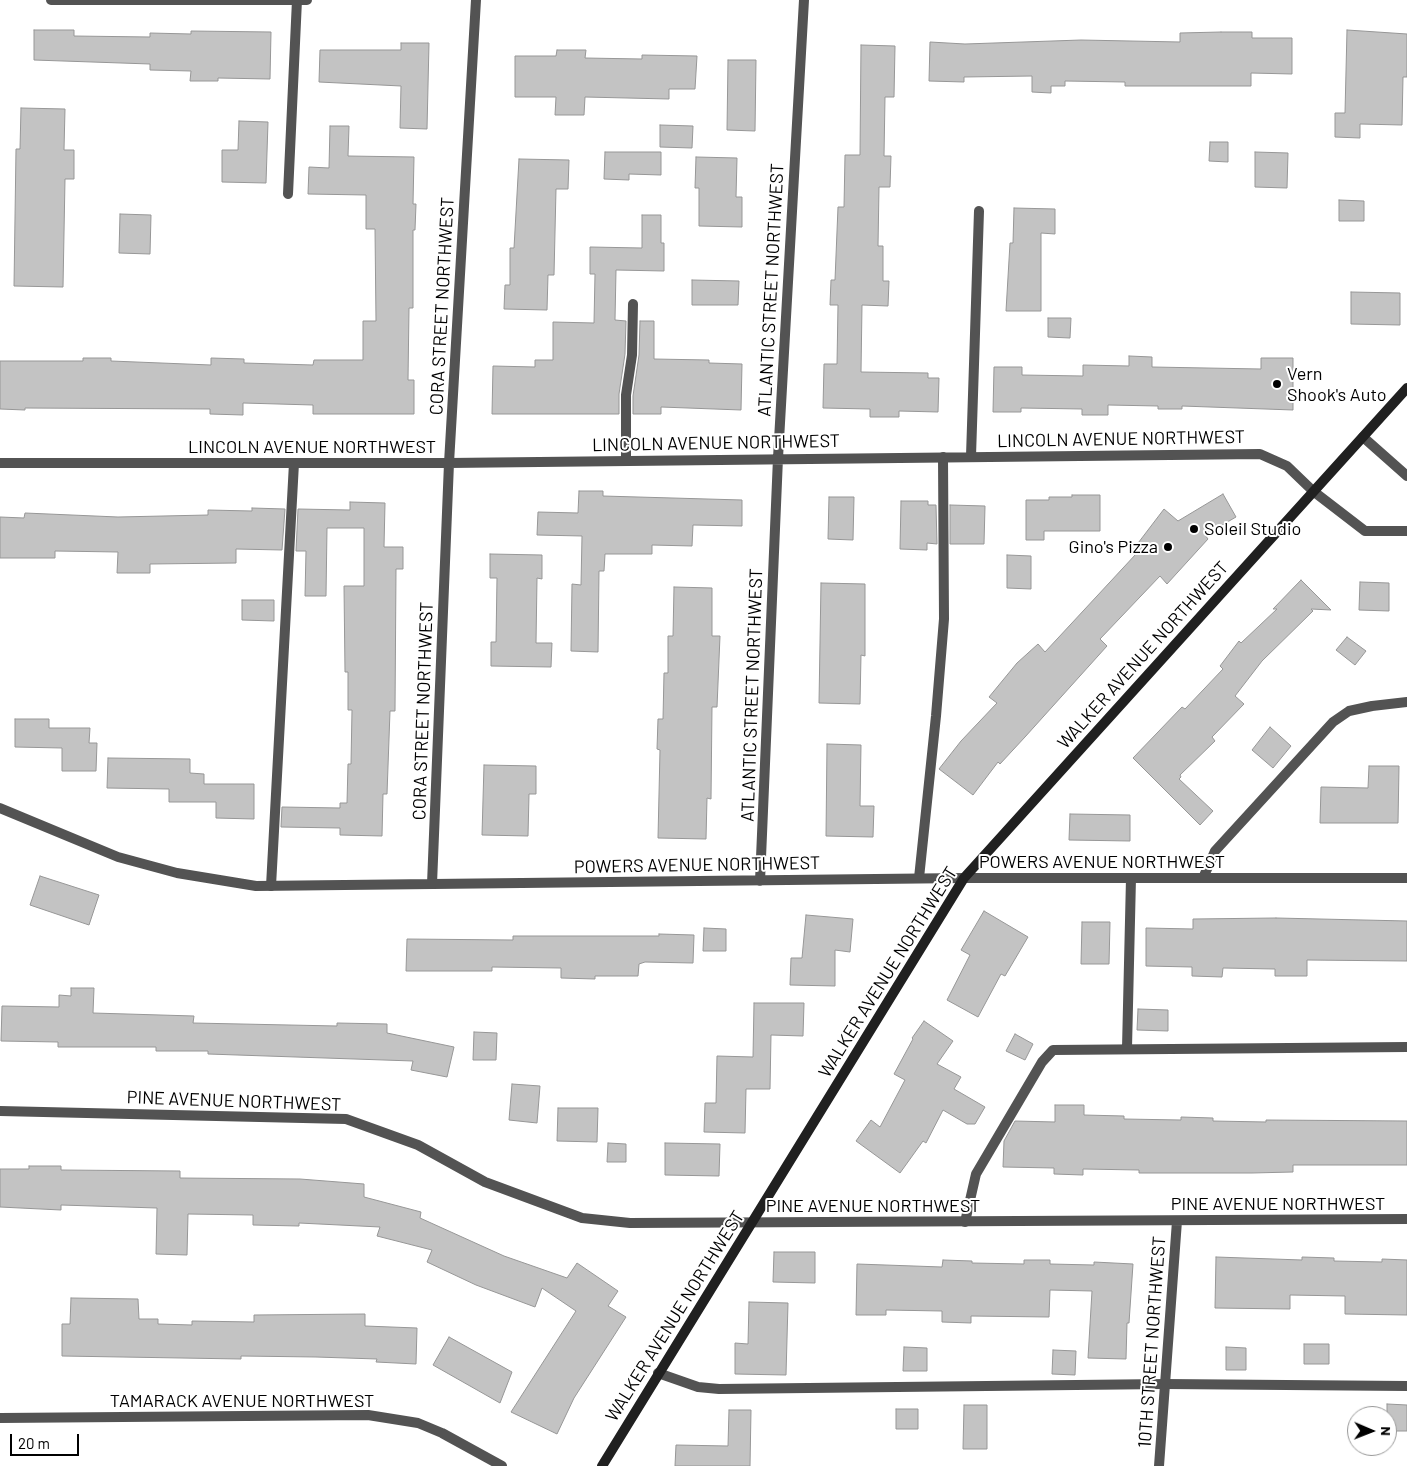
<!DOCTYPE html>
<html>
<head>
<meta charset="utf-8">
<style>
	body { margin:0 }
	#map { position:relative; width:1407px; height:1466px; overflow:hidden; background:#fff; font-family:Barlow,sans-serif }
	canvas { display:block }
	.north { position:absolute; left:1347px; top:1406px; width:50px; height:50px; box-sizing:border-box; background:#fff; border:1px solid #999; border-radius:50%; rotate:91deg; font-size:14px; font-weight:700; line-height:20px; text-align:center; color:#000 }
	.north::after { content:''; display:block; margin:auto; width:18px; height:22px; background:#000; clip-path:polygon(50% 0,100% 100%,50% 72%,0 100%) }
	.scale { position:absolute; left:10px; top:1434px; width:69px; height:22px; box-sizing:border-box; border:2px solid #000; border-top:0; padding-left:6px; font-size:15px; line-height:18px; white-space:nowrap; color:#000; -webkit-text-stroke:4px #fff; paint-order:stroke }
</style>
</head>
<body>
<div id="map">
<canvas width="1407" height="1466"></canvas>
<div class="north">N</div>
<div class="scale">20 m</div>
</div>
<script>
const g = document.querySelector('canvas').getContext('2d');
g.lineJoin = 'round';
function fillPath(path, color) {
  g.fillStyle = color;
  g.fill(path, 'evenodd');
}
function shape(rows) {
  const path = new Path2D();
  for (const r of rows) {
    path.moveTo(r[0], r[1]);
    for (let i = 2; i < r.length; i += 2) path.lineTo(r[i], r[i + 1]);
  }
  return path;
}
function stroke(path, color, width, dash) {
  g.strokeStyle = color;
  g.lineWidth = width;
  g.lineCap = dash ? 'butt' : 'round';
  g.setLineDash(dash || []);
  g.stroke(path);
}
function drawText(font, color, halo, rows, align = 'center') {
  g.font = font + ' Barlow,sans-serif';
  g.lineWidth = 4;
  g.setLineDash([]);
  g.textBaseline = 'middle';
  g.strokeStyle = halo;
  g.fillStyle = color;
  for (const [text, x, y, turn = 0] of rows) {
    g.save();
    g.translate(x, y);
    g.rotate((+turn || 0) * Math.PI / 180);
    g.textAlign = isNaN(turn) ? turn : align;
    if (halo) g.strokeText(text, 0, 0);
    g.fillText(text, 0, 0);
    g.restore();
  }
}
const building = shape([
	[34,30,74,30,74,36,150,37,150,33,191,34,191,31,271,32,270,79,218,78,218,81,190,81,191,71,150,70,150,64,34,60,34,30],
	[1347,30,1407,34,1407,77,1403,77,1402,125,1360,124,1360,138,1335,137,1335,113,1345,113,1347,30],
	[1221,32,1252,32,1252,38,1292,38,1292,74,1251,73,1251,86,1125,86,1125,82,1065,81,1065,86,1051,86,1051,93,1032,92,1032,76,964,77,964,82,929,81,930,42,965,44,1081,40,1180,42,1180,33,1221,32],
	[401,43,429,43,427,129,400,128,401,86,319,82,320,50,401,50,401,43],
	[861,45,895,46,894,97,885,97,884,156,891,156,890,187,879,187,878,246,883,246,883,281,889,281,888,306,862,305,861,372,928,373,928,378,939,378,938,412,899,411,899,417,870,417,870,409,823,408,824,364,837,364,838,305,830,305,831,280,835,280,838,207,844,207,845,155,860,155,861,45],
	[557,50,586,50,585,58,642,59,642,55,697,56,695,89,669,89,669,99,585,97,584,115,555,115,556,97,515,97,515,56,556,56,557,50],
	[728,60,756,60,755,131,727,130,728,60],
	[21,108,65,109,64,150,74,150,74,179,65,179,63,287,14,286,16,149,20,149,21,108],
	[239,121,268,122,266,183,222,182,222,150,238,150,239,121],
	[660,125,693,126,692,148,660,147,660,125],
	[330,126,349,126,348,156,414,157,413,204,416,204,415,230,413,230,413,308,409,308,408,380,414,380,414,414,313,414,313,405,243,403,243,415,210,414,210,409,25,408,25,410,0,409,0,361,83,361,83,358,111,358,111,361,211,365,211,358,244,359,244,363,313,365,314,360,363,360,363,321,376,321,375,229,366,229,366,195,308,194,309,167,329,168,330,126],
	[1210,142,1228,142,1228,162,1209,161,1210,142],
	[605,152,661,152,661,175,629,174,629,180,604,179,605,152],
	[1255,152,1288,153,1287,188,1255,187,1255,152],
	[696,157,737,158,736,197,742,197,742,227,699,226,699,188,695,188,696,157],
	[519,159,569,160,568,189,556,189,554,275,548,275,547,310,504,309,505,285,510,285,510,248,514,248,519,159],
	[1339,200,1364,201,1364,221,1339,221,1339,200],
	[1014,208,1055,209,1055,234,1041,233,1041,311,1006,311,1010,243,1013,243,1014,208],
	[120,214,151,215,150,254,119,253,120,214],
	[642,215,661,215,661,243,664,243,664,271,616,270,615,320,626,321,625,354,619,394,619,414,492,414,493,366,535,367,535,360,553,360,553,322,594,323,595,274,590,274,590,247,642,248,642,215],
	[692,280,739,281,738,305,692,305,692,280],
	[1351,292,1400,293,1400,325,1351,324,1351,292],
	[1048,318,1071,318,1070,338,1048,337,1048,318],
	[640,321,654,321,654,359,709,360,709,363,742,364,741,410,661,407,661,414,633,414,633,396,639,355,640,321],
	[1129,356,1152,357,1152,367,1261,369,1261,358,1293,358,1293,410,1182,406,1182,409,1158,409,1158,406,1108,405,1108,415,1082,415,1082,409,1021,408,1021,412,993,412,994,367,1022,367,1022,375,1083,376,1083,365,1129,366,1129,356],
	[579,491,603,491,603,496,742,500,742,526,693,525,692,546,652,545,652,554,605,554,604,571,599,571,598,652,571,651,572,584,581,585,582,536,537,535,538,512,578,513,579,491],
	[1223,494,1236,517,1205,535,1208,539,1167,584,1160,576,1100,639,1107,646,1025,737,1000,764,998,762,973,795,939,769,961,741,997,703,989,697,1017,663,1038,644,1045,652,1136,554,1132,551,1164,509,1178,521,1223,494],
	[1072,495,1100,495,1100,531,1044,531,1044,540,1026,540,1026,500,1049,500,1049,497,1072,497,1072,495],
	[829,497,854,497,853,540,828,539,829,497],
	[901,501,928,501,928,505,936,505,937,544,927,543,927,550,900,549,901,501],
	[350,502,385,503,384,547,403,547,403,569,396,569,395,711,390,711,387,794,383,794,382,836,340,835,340,828,281,827,282,807,340,808,340,803,347,803,348,764,351,764,352,710,348,710,348,672,345,672,344,586,364,586,364,528,327,528,326,596,305,596,306,551,296,551,298,509,350,510,350,502],
	[950,505,985,506,984,544,950,544,950,505],
	[252,508,285,509,282,550,236,549,236,563,150,564,150,573,117,573,118,552,55,551,55,558,0,558,0,517,24,518,25,513,118,517,208,515,208,510,252,511,252,508],
	[490,554,542,555,542,579,537,578,536,643,552,643,551,667,491,666,491,642,496,642,497,578,490,578,490,554],
	[1007,555,1031,556,1031,589,1007,588,1007,555],
	[1301,580,1331,610,1311,609,1313,611,1262,661,1235,696,1244,704,1212,737,1215,741,1180,775,1181,777,1179,779,1213,811,1200,825,1133,758,1182,707,1185,709,1223,669,1220,666,1239,641,1241,643,1277,609,1273,609,1301,580],
	[1360,582,1389,583,1389,611,1359,610,1360,582],
	[821,583,865,584,865,656,861,655,860,704,819,703,821,583],
	[674,587,712,588,712,636,720,636,717,707,712,707,711,799,707,798,706,839,658,838,660,750,657,749,658,719,663,719,664,673,668,673,668,636,673,636,674,587],
	[242,600,274,600,274,621,242,620,242,600],
	[1347,637,1366,651,1355,665,1336,650,1347,637],
	[15,719,49,719,49,728,90,728,89,743,97,743,96,771,62,771,62,748,15,747,15,719],
	[1270,727,1291,746,1273,768,1252,750,1270,727],
	[827,744,861,745,860,806,874,806,873,837,826,836,827,744],
	[108,758,190,759,190,773,204,774,204,784,254,784,254,819,216,818,216,802,169,802,169,789,107,788,108,758],
	[484,765,536,766,536,794,529,794,528,836,482,835,484,765],
	[1369,766,1399,766,1398,823,1320,823,1321,787,1368,788,1369,766],
	[1070,814,1130,815,1130,841,1069,840,1070,814],
	[40,876,99,895,89,925,30,905,40,876],
	[984,911,1028,937,1005,976,1001,974,978,1017,947,1000,970,955,961,950,984,911],
	[806,915,853,919,850,952,835,950,835,986,790,985,791,958,802,958,806,915],
	[1276,918,1407,921,1407,961,1307,960,1307,976,1275,976,1275,969,1223,968,1222,977,1192,976,1192,967,1146,966,1146,928,1193,929,1193,919,1276,918],
	[1082,922,1110,922,1109,964,1081,964,1082,922],
	[704,928,726,929,726,951,703,951,704,928],
	[659,934,694,935,693,963,645,962,639,964,638,976,595,976,595,979,561,978,561,968,492,967,492,971,406,971,407,939,513,940,513,936,659,936,659,934],
	[71,988,94,988,93,1013,194,1016,193,1023,337,1026,337,1023,387,1024,387,1033,454,1047,447,1077,411,1070,413,1061,208,1054,208,1051,156,1051,156,1047,58,1047,58,1042,1,1041,2,1006,59,1007,59,995,71,996,71,988],
	[754,1003,804,1003,803,1036,771,1035,770,1089,746,1089,745,1133,704,1132,705,1103,716,1103,717,1056,753,1057,754,1003],
	[1138,1009,1168,1010,1168,1031,1137,1030,1138,1009],
	[924,1021,953,1041,937,1064,961,1077,954,1089,985,1107,975,1124,967,1124,943,1110,926,1143,923,1141,900,1173,856,1141,871,1120,880,1127,905,1080,894,1074,913,1039,912,1038,924,1021],
	[474,1032,497,1033,496,1060,473,1060,474,1032],
	[1015,1034,1033,1044,1025,1060,1006,1051,1015,1034],
	[512,1084,540,1086,537,1123,509,1120,512,1084],
	[1055,1105,1084,1105,1084,1115,1124,1116,1124,1119,1181,1120,1181,1117,1213,1118,1213,1121,1266,1122,1266,1120,1407,1121,1407,1165,1293,1165,1293,1172,1252,1173,1139,1173,1139,1170,1083,1169,1083,1175,1054,1174,1054,1168,1003,1167,1004,1141,1015,1121,1055,1122,1055,1105],
	[558,1108,598,1108,597,1142,557,1141,558,1108],
	[608,1143,626,1144,626,1162,607,1162,608,1143],
	[665,1143,720,1144,719,1176,665,1175,665,1143],
	[29,1166,61,1166,61,1170,180,1171,180,1178,300,1179,364,1184,364,1197,421,1212,420,1218,504,1256,567,1278,577,1263,618,1291,608,1306,626,1317,574,1398,557,1434,511,1412,576,1311,542,1288,535,1307,476,1285,427,1262,432,1250,377,1236,380,1227,299,1223,299,1226,253,1225,253,1215,188,1214,187,1255,156,1254,157,1208,61,1205,61,1210,0,1207,0,1169,29,1169,29,1166],
	[774,1252,815,1252,815,1283,773,1282,774,1252],
	[1216,1257,1302,1260,1302,1257,1334,1258,1334,1261,1382,1262,1382,1259,1407,1260,1407,1315,1345,1314,1345,1296,1290,1295,1290,1309,1215,1308,1216,1257],
	[943,1260,972,1261,972,1263,1024,1264,1024,1260,1050,1260,1050,1264,1094,1265,1094,1262,1133,1264,1129,1323,1127,1323,1126,1359,1088,1358,1092,1291,1050,1290,1049,1317,971,1316,971,1323,942,1322,942,1311,886,1310,886,1315,856,1315,857,1264,942,1267,943,1260],
	[71,1298,138,1299,139,1319,158,1319,158,1324,192,1325,192,1321,254,1322,254,1315,365,1314,365,1326,417,1328,416,1364,376,1362,377,1359,316,1357,241,1356,241,1359,62,1356,62,1324,70,1324,71,1298],
	[749,1302,788,1303,786,1375,735,1374,735,1343,748,1344,749,1302],
	[449,1337,512,1372,500,1403,433,1365,449,1337],
	[1304,1344,1329,1344,1329,1364,1304,1364,1304,1344],
	[904,1347,927,1348,927,1371,903,1371,904,1347],
	[1226,1347,1246,1348,1246,1370,1226,1370,1226,1347],
	[1053,1350,1076,1351,1075,1375,1052,1374,1053,1350],
	[1387,1404,1407,1405,1407,1431,1387,1431,1387,1404],
	[964,1405,987,1405,987,1449,963,1449,964,1405],
	[896,1409,918,1409,918,1429,896,1429,896,1409],
	[729,1410,751,1410,750,1466,675,1466,676,1445,728,1446,729,1410]
]);
fillPath(building, '#c3c3c3');
stroke(building, '#979797', 1);
stroke(shape([
	[1363,437,1407,476],
	[626,460,626,395,632,355,633,304],
	[919,878,936,716,944,619,943,457],
	[1203,878,1215,851,1333,722,1349,711,1372,706,1407,702],
	[271,886,294,463],
	[1127,1048,1131,878],
	[965,1222,976,1174,1042,1062,1053,1050,1407,1047],
	[658,1373,698,1387,719,1389,1165,1384,1407,1386]
]), '#535353', 10);
stroke(shape([
	[51,0,307,0],
	[288,194,297,0],
	[971,456,979,211],
	[0,463,449,463,1260,454,1287,466,1313,491,1365,531,1407,531],
	[0,808,118,857,177,873,256,886,964,878,1407,878],
	[760,881,778,458,804,0],
	[432,884,449,463,476,0],
	[0,1111,346,1119,418,1145,485,1182,582,1218,630,1223,1407,1219],
	[0,1418,368,1415,418,1423,442,1433,502,1466],
	[1159,1466,1177,1221]
]), '#535353', 10);
stroke(shape([
	[602,1466,964,878,1407,388]
]), '#202020', 10);
for (const [x, y, r, color] of [
	[1277,384,5,"#000"],
	[1194,529,5,"#000"],
	[1168,547,5,"#000"]
]) {
  const dot = new Path2D();
  dot.arc(x, y, r, 0, 2 * Math.PI);
  g.fillStyle = color;
  g.fill(dot);
  stroke(dot, '#fff', 2);
}
drawText('18px', '#000', '#fff', [
	["ATLANTIC STREET NORTHWEST",771,290,-87],
	["CORA STREET NORTHWEST",442,306,-87],
	["LINCOLN AVENUE NORTHWEST",1121,439,-1],
	["LINCOLN AVENUE NORTHWEST",716,443,-1],
	["LINCOLN AVENUE NORTHWEST",312,447],
	["WALKER AVENUE NORTHWEST",1143,655,-48],
	["ATLANTIC STREET NORTHWEST",752,695,-88],
	["CORA STREET NORTHWEST",423,711,-88],
	["POWERS AVENUE NORTHWEST",1102,862],
	["POWERS AVENUE NORTHWEST",697,865,-1],
	["WALKER AVENUE NORTHWEST",888,972,-58],
	["PINE AVENUE NORTHWEST",234,1101,2],
	["PINE AVENUE NORTHWEST",1278,1204],
	["PINE AVENUE NORTHWEST",873,1206],
	["WALKER AVENUE NORTHWEST",675,1316,-58],
	["10TH STREET NORTHWEST",1152,1342,-86],
	["TAMARACK AVENUE NORTHWEST",242,1401]
]);
drawText('18px', '#000', '#fff', [
	["Vern",1287,374],
	["Shook's Auto",1287,395],
	["Soleil Studio",1204,529],
	["Gino's Pizza",1158,547,"right"]
], 'left');
</script>
</body>
</html>
